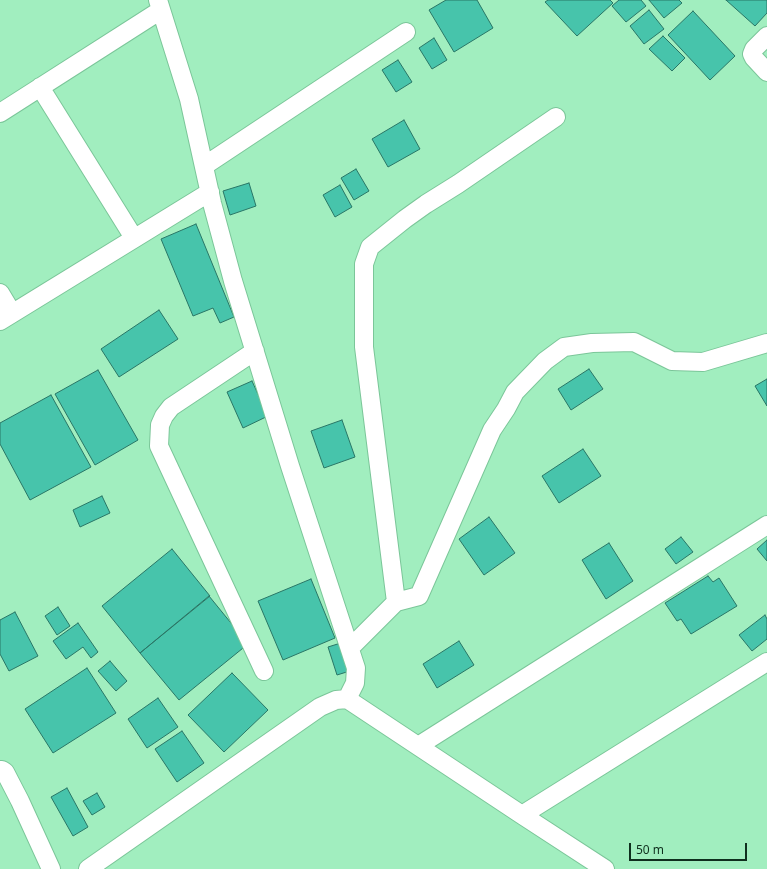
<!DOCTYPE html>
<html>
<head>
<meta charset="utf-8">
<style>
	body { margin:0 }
	#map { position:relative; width:767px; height:869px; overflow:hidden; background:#a1eebf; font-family:"Noto Sans",sans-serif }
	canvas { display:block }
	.scale { position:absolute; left:629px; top:843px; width:118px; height:18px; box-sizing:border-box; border:2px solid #0f2f1e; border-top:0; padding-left:5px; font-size:12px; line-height:14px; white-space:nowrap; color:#0f2f1e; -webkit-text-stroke:3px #a1eebf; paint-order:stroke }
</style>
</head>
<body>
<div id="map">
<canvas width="767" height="869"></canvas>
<div class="scale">50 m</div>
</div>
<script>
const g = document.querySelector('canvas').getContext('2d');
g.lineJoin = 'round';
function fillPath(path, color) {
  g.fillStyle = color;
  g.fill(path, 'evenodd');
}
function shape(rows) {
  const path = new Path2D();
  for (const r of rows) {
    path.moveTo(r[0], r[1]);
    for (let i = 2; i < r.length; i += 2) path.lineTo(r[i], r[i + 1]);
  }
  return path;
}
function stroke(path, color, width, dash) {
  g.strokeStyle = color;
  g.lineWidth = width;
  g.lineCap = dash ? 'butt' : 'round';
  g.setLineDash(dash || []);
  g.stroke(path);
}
const building = shape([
	[446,0,477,0,493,28,454,52,429,10,446,0],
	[548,0,610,0,613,3,577,36,545,2,548,0],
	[619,0,641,0,646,6,626,22,612,6,619,0],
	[649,0,679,0,682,3,664,18,649,0],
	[726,0,767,0,767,13,755,26,726,0],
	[649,10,664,29,644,44,630,26,649,10],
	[693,11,735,56,710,80,668,35,693,11],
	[663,36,685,58,672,71,649,49,663,36],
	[434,38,447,60,432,69,419,48,434,38],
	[398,60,412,82,396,92,382,70,398,60],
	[404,120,420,149,388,167,372,139,404,120],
	[356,169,369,191,354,200,341,178,356,169],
	[249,183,256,206,230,215,223,191,249,183],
	[340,185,352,207,335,217,323,195,340,185],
	[196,224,234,317,220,323,213,308,193,316,161,239,196,224],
	[159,310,178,339,119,377,101,349,159,310],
	[589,369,603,389,571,410,558,389,589,369],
	[98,370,138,440,95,465,55,394,98,370],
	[767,379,767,406,755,386,767,379],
	[252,381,268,416,243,428,227,392,252,381],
	[51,395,91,467,30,500,0,444,0,423,51,395],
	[342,420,355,457,324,468,311,431,342,420],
	[583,449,601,476,559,503,542,476,583,449],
	[102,496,110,513,80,527,73,510,102,496],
	[489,517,515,553,484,575,459,539,489,517],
	[681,537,693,552,676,564,665,549,681,537],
	[767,540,767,561,757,549,767,540],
	[609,543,633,581,606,599,582,560,609,543],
	[172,549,210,596,140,653,102,606,172,549],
	[708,576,713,582,719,578,737,606,691,634,681,619,677,621,665,603,708,576],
	[311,579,335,638,283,660,258,601,311,579],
	[209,596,248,644,179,700,140,653,209,596],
	[58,607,70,626,57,635,45,616,58,607],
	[15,612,38,656,9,671,0,654,0,620,15,612],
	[765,615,767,619,767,639,752,651,739,635,765,615],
	[78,623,98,652,91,658,83,647,66,659,53,641,78,623],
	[459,641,474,665,437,688,423,664,459,641],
	[344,642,353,670,337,675,328,647,344,642],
	[110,661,127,681,116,691,98,671,110,661],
	[87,668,116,713,53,753,25,709,87,668],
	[232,673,268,710,224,752,188,715,232,673],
	[158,698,178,727,147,748,128,719,158,698],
	[182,731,204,763,177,782,155,749,182,731],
	[67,788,88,827,73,836,51,797,67,788],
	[97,793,105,807,92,815,83,801,97,793]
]);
fillPath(building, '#47c4ab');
stroke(building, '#297666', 1);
const minor = shape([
	[158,0,189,99,212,203,233,281,290,466,356,668,355,683,347,699],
	[767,36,754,49,752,54,754,58,767,72],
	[40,87,134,238],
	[0,113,161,10],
	[204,166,406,32],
	[0,293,12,313],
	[0,321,210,192],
	[255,351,171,407,164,416,160,425,159,446,264,671],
	[396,602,364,347,364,264,370,247,405,219,426,204,458,184,556,117],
	[350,648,396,602,419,596,492,430,506,409,515,392,545,361,564,347,592,343,634,342,672,361,703,362,767,343],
	[418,746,767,525],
	[0,770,2,770,5,772,20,801,51,869],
	[522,815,767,662],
	[88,869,320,707,336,700,347,699,522,815,605,869]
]);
stroke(minor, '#7bc699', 20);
stroke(minor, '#fff', 18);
</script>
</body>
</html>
